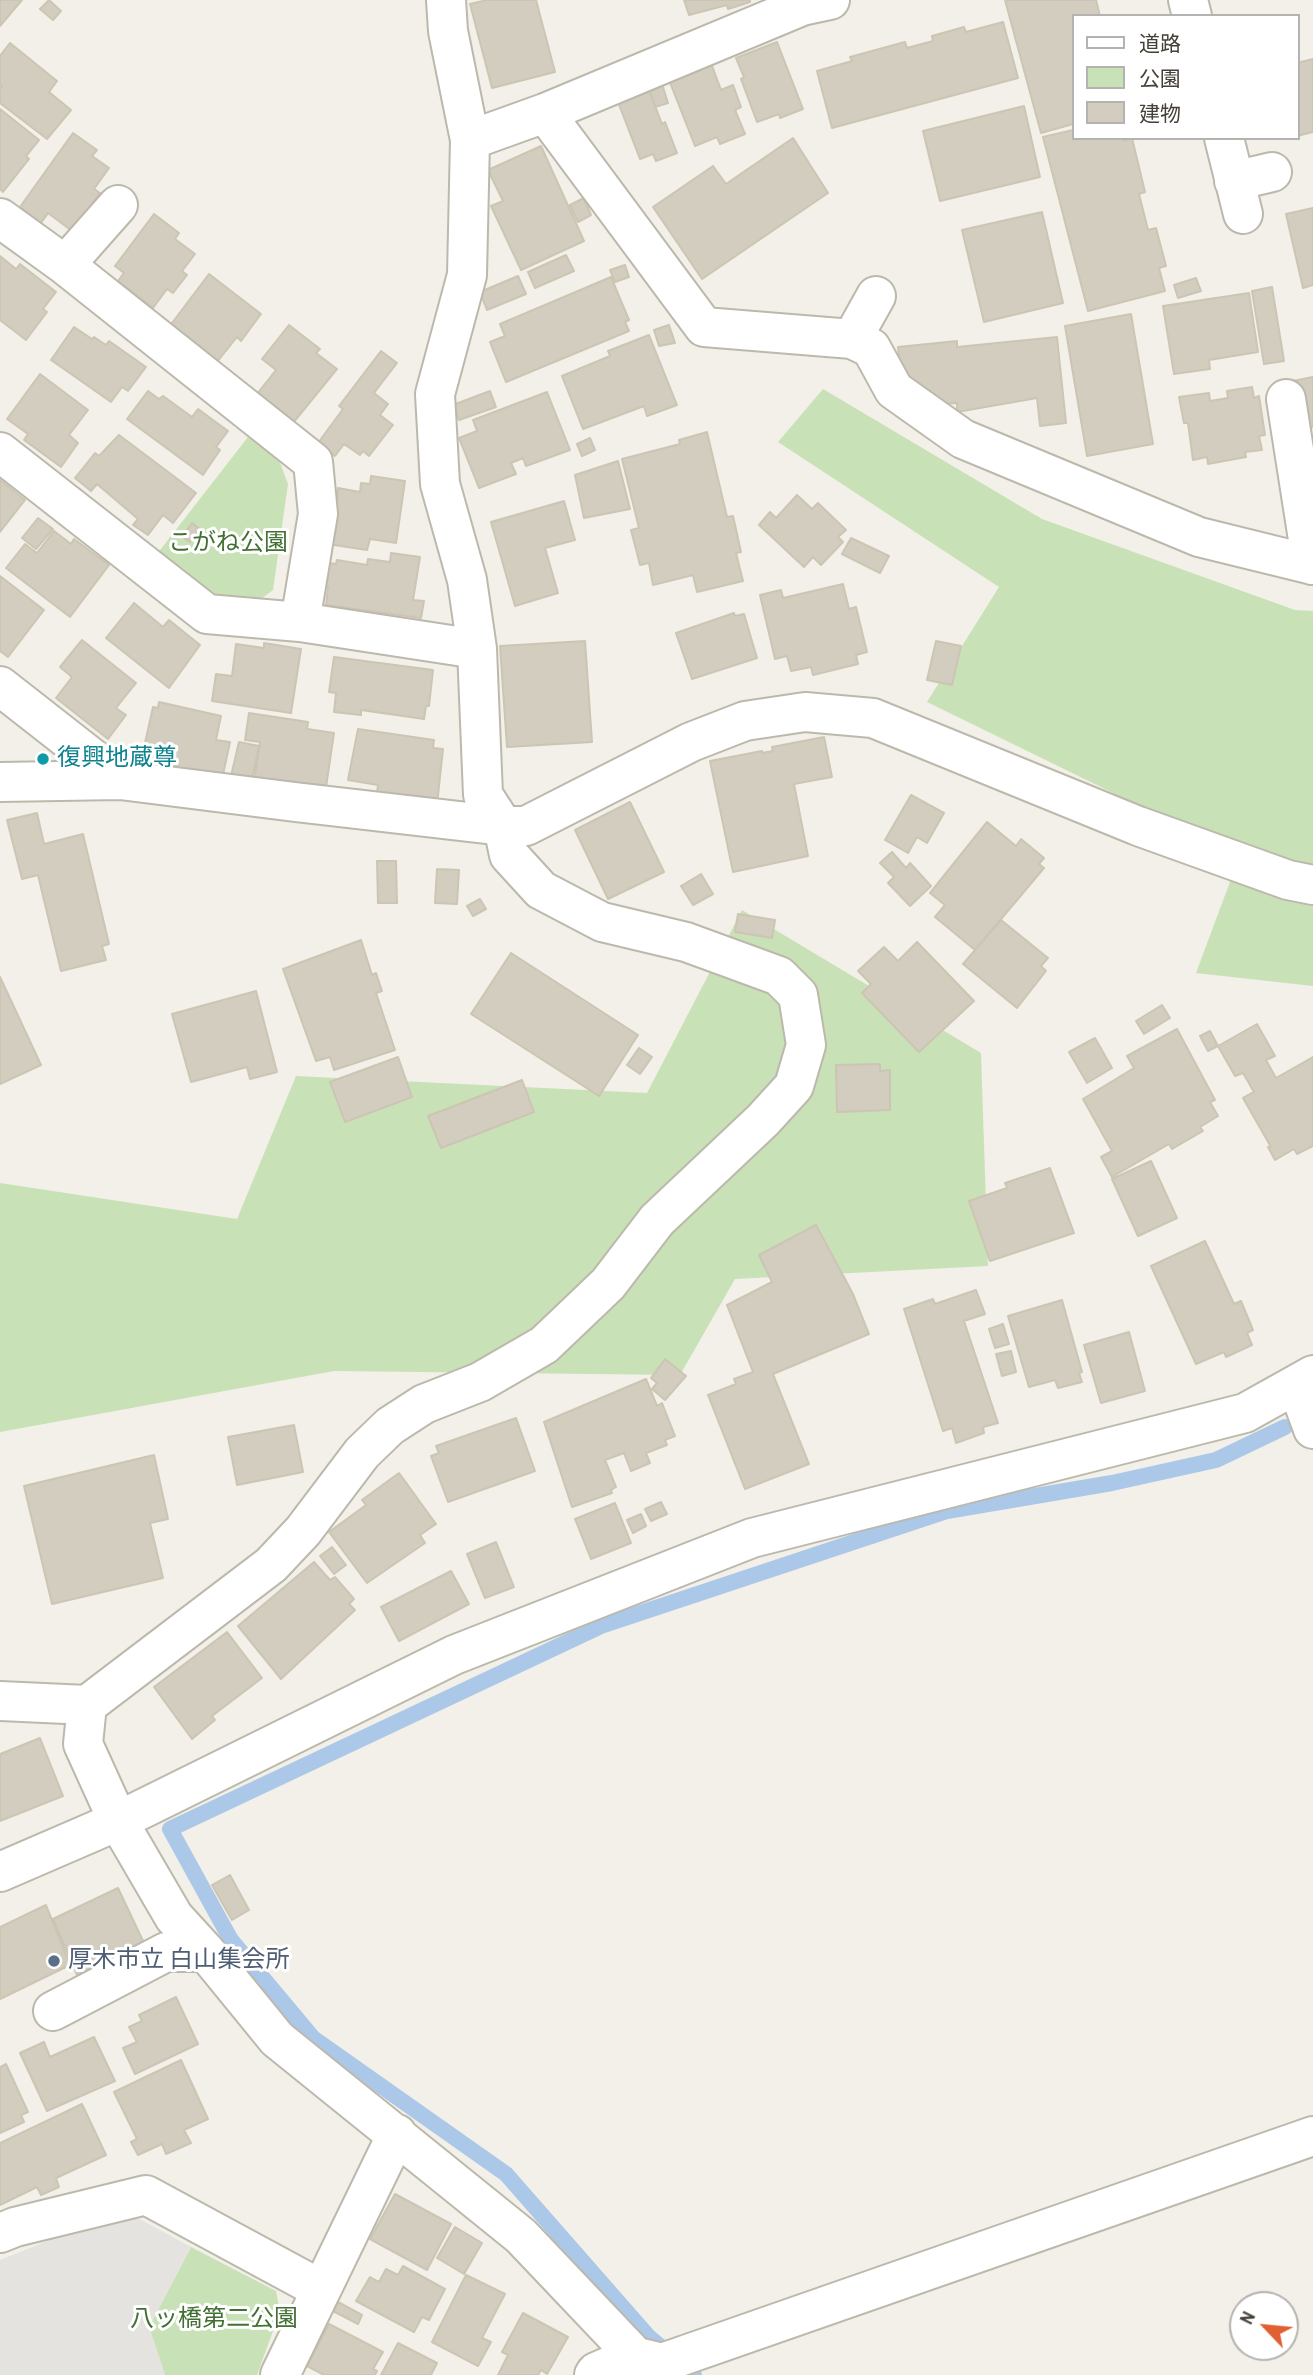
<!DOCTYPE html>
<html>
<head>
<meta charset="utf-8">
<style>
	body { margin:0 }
	#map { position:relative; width:1313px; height:2375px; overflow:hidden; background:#f2f0e8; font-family:"Archivo Narrow","Noto Sans JP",sans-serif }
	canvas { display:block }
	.legend { position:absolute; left:1072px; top:14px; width:228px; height:126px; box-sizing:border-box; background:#fff; border:2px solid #b5b3af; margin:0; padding:9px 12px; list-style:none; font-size:21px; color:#454138 }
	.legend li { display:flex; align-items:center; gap:14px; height:35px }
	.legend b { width:35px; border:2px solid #b5b3af }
	.north { position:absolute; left:1229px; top:2291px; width:70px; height:70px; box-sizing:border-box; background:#fff; border:2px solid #b5b3af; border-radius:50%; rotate:296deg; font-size:19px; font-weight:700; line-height:28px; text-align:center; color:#454138 }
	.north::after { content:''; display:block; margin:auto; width:24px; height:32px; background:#e06031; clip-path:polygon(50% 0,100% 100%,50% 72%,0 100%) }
</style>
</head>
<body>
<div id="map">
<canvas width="1313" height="2375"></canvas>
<ul class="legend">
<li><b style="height:9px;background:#fff"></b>道路</li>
<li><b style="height:19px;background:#c9e1b6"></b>公園</li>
<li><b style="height:19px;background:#d2cdbf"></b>建物</li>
</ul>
<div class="north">N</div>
</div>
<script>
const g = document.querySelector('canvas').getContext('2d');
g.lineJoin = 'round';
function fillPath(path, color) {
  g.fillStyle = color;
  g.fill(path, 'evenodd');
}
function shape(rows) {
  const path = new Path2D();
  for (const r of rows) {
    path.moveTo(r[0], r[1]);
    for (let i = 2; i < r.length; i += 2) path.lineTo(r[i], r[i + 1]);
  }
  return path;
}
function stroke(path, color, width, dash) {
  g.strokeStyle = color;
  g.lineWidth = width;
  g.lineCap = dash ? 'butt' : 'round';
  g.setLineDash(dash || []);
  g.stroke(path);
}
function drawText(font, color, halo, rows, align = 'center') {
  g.font = font + ' "Archivo Narrow","Noto Sans JP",sans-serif';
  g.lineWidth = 6;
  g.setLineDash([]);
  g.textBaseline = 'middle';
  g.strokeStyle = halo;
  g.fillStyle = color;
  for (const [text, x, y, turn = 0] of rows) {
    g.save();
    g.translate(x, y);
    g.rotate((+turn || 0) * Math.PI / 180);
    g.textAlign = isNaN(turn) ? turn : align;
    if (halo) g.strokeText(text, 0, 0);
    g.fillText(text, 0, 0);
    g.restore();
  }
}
fillPath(shape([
	[823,389,1042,519,1295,610,1313,611,1313,986,1196,973,1240,855,927,702,999,587,778,442],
	[248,437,279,460,288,484,273,590,257,602,213,596,157,554],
	[742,910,981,1053,988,1266,735,1279,680,1375,334,1371,0,1432,0,1183,237,1219,296,1076,647,1093],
	[191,2247,276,2291,280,2312,257,2375,165,2375,149,2327]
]), '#c9e1b6');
fillPath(shape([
	[134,2216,191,2247,149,2327,165,2375,0,2375,0,2260,62,2235]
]), '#e4e3e0');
stroke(shape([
	[694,2375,648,2336,506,2174,313,2038,231,1940,170,1829,601,1626,947,1511,1112,1483,1216,1460,1285,1427]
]), '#acc8e8', 16);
const building = shape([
	[0,0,22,0,0,26,0,0],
	[49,0,61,11,53,20,40,9,49,0],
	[487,0,536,0,555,72,492,88,470,4,487,0],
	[684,0,750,0,750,2,728,9,727,5,689,15,684,0],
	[1005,0,1096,0,1100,16,1073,16,1073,124,1041,133,1005,0],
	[1003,22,1018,78,832,128,817,71,852,61,850,57,905,42,907,48,933,41,932,36,964,27,966,32,1003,22],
	[777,42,803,109,780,118,779,114,757,122,741,79,744,77,736,58,777,42],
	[10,43,57,81,49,92,71,110,47,139,0,103,0,89,2,87,0,85,0,56,10,43],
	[1313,59,1313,132,1297,136,1297,63,1313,59],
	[711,63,721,90,733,85,741,107,735,110,745,134,720,144,717,137,695,146,669,80,711,63],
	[661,81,668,103,655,107,648,85,661,81],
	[649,90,662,124,665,122,677,153,656,161,653,154,640,159,618,102,649,90],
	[1024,106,1040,177,940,201,923,131,1024,106],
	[0,109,39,140,26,156,29,159,3,192,0,189,0,109],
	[1073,130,1073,138,1123,138,1124,141,1132,138,1145,192,1139,194,1148,230,1156,228,1166,266,1159,268,1165,291,1088,311,1043,137,1073,130],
	[73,133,97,150,92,156,109,168,94,189,100,193,72,231,48,213,41,223,20,207,73,133],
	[793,138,828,193,702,279,653,207,713,166,726,184,793,138],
	[541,146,584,241,521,270,491,206,503,201,488,170,541,146],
	[584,198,591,215,578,222,570,205,584,198],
	[1313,208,1313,285,1303,288,1286,214,1313,208],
	[1042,212,1063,303,984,322,962,230,1042,212],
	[154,214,179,233,175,239,195,254,182,271,187,275,173,293,167,289,153,308,118,281,124,273,115,266,154,214],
	[566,255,574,271,535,288,528,272,566,255],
	[0,256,16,269,20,264,56,292,43,309,47,312,26,340,0,320,0,256],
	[625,265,629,277,615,282,610,270,625,265],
	[209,274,261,314,241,341,237,337,217,362,169,327,209,274],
	[518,276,526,294,487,310,480,292,518,276],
	[611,277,629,320,625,322,629,331,506,382,490,342,505,336,500,324,611,277],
	[1196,278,1201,291,1178,298,1174,285,1196,278],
	[1272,287,1284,361,1264,364,1252,291,1272,287],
	[1249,293,1258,352,1209,360,1210,369,1174,374,1163,306,1249,293],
	[1131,314,1153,444,1087,456,1065,326,1131,314],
	[289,325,320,349,316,353,337,369,293,423,257,394,276,370,262,359,289,325],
	[669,325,675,343,659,346,654,330,669,325],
	[74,327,92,339,94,337,106,345,109,341,146,367,128,391,122,387,111,402,51,360,74,327],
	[649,335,677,405,647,416,644,406,583,429,562,376,610,356,608,351,649,335],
	[1057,337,1066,423,1040,426,1037,398,957,412,957,403,936,404,901,377,898,347,957,341,957,347,1057,337],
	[381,351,397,363,374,393,388,404,380,415,393,425,369,456,363,451,360,455,344,444,335,456,318,443,343,409,339,406,381,351],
	[40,374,88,410,69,435,78,443,61,467,24,440,28,434,7,419,40,374],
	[1313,377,1313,427,1302,429,1293,381,1313,377],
	[1252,387,1254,398,1259,396,1265,435,1259,436,1262,450,1245,452,1246,457,1208,464,1207,457,1193,460,1188,423,1184,423,1179,397,1209,393,1210,401,1228,398,1227,391,1252,387],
	[148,391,159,399,163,396,192,417,198,409,228,431,216,447,220,450,203,475,127,419,148,391],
	[490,391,496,407,459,420,453,405,490,391],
	[547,392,570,450,526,466,523,458,511,463,516,474,479,488,459,438,477,431,473,420,547,392],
	[707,432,727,517,733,516,741,552,736,553,743,581,697,592,693,575,653,585,649,563,640,565,631,530,639,528,622,459,680,444,679,440,707,432],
	[119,435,196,493,173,523,163,515,148,535,133,525,138,519,97,484,91,491,75,478,95,453,99,456,119,435],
	[590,438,595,450,582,456,577,444,590,438],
	[618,461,630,509,584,518,575,475,618,461],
	[371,476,405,481,396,543,370,539,367,550,321,543,333,502,337,502,338,488,360,492,361,483,370,484,371,476],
	[0,480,25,500,0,532,0,480],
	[797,495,812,509,818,503,846,530,838,537,843,542,821,565,813,557,804,567,759,525,770,512,776,518,797,495],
	[564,501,575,540,545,548,558,593,515,606,491,522,564,501],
	[38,518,53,529,36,549,22,538,38,518],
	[192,523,200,529,190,542,182,537,192,523],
	[54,531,71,544,74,539,109,565,70,617,6,568,25,544,37,553,54,531],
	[851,538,889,556,880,573,842,554,851,538],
	[391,553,420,557,413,600,424,601,421,618,326,605,328,587,317,585,321,562,336,564,337,560,367,565,368,559,390,562,391,553],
	[0,576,44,610,8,657,0,651,0,576],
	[843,584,849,609,856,607,867,652,856,655,858,664,813,675,811,667,791,671,787,656,775,659,760,595,781,590,783,598,843,584],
	[134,603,163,627,169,620,200,645,169,688,106,638,134,603],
	[734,613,735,616,744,614,757,658,692,679,676,633,734,613],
	[82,640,136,683,116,708,126,715,108,739,56,698,72,677,60,667,82,640],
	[585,641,592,742,507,747,500,646,585,641],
	[936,641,961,646,952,685,927,680,936,641],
	[264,643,301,649,291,713,212,701,216,674,232,676,236,644,264,648,264,643],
	[334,657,433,670,429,706,426,706,424,719,361,710,361,715,334,712,336,693,329,692,334,657],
	[159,702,221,716,216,740,230,742,222,779,141,761,153,707,158,708,159,702],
	[249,713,308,722,307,729,334,733,325,794,254,783,260,742,245,740,249,713],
	[358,729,434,740,433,748,443,749,437,805,377,793,378,785,348,780,358,729],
	[824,737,832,777,794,784,808,856,733,872,710,761,762,751,762,753,773,751,772,747,824,737],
	[239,742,259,746,252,779,231,776,239,742],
	[911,795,944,813,927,843,917,837,908,853,885,840,911,795],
	[630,802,664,872,608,899,575,830,630,802],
	[37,813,44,844,83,834,109,944,102,946,106,960,61,971,38,875,22,879,7,820,37,813],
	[987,822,1016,846,1021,839,1044,858,1039,864,1044,868,975,950,935,917,945,905,930,893,987,822],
	[892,852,906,868,910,863,931,886,910,906,888,883,894,877,880,863,892,852],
	[377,861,396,861,397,903,378,903,377,861],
	[437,869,459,870,457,904,435,903,437,869],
	[701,874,713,894,693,905,681,886,701,874],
	[480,899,486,909,473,916,467,906,480,899],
	[738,914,775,920,772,938,735,932,738,914],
	[1001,920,1048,958,1041,966,1046,971,1017,1008,963,964,1001,920],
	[361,940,372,975,376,973,382,991,376,993,395,1050,334,1070,330,1057,316,1061,283,969,361,940],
	[917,942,974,1001,919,1052,862,993,871,984,858,971,884,947,898,961,917,942],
	[511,953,638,1035,599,1096,471,1014,511,953],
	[0,977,41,1065,0,1084,0,977],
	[256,991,277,1072,250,1079,247,1067,191,1082,172,1014,256,991],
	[1162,1005,1170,1018,1144,1034,1136,1021,1162,1005],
	[1257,1024,1275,1056,1266,1060,1276,1078,1313,1057,1313,1146,1297,1154,1294,1149,1275,1160,1268,1147,1271,1147,1243,1098,1254,1092,1243,1073,1235,1076,1218,1046,1257,1024],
	[1177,1029,1215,1100,1210,1102,1218,1116,1200,1127,1203,1131,1172,1149,1169,1144,1112,1177,1101,1157,1112,1151,1083,1099,1134,1068,1127,1056,1177,1029],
	[1210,1031,1218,1046,1208,1051,1200,1036,1210,1031],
	[1095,1038,1112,1068,1087,1083,1069,1052,1095,1038],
	[639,1048,652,1057,640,1074,627,1065,639,1048],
	[398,1057,412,1097,345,1122,330,1082,398,1057],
	[880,1064,880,1071,890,1070,890,1110,837,1112,836,1065,880,1064],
	[522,1080,534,1112,441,1148,428,1116,522,1080],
	[1151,1161,1177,1218,1138,1236,1112,1179,1151,1161],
	[1050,1168,1074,1233,990,1261,969,1201,1007,1188,1005,1183,1050,1168],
	[816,1225,853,1294,869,1334,773,1374,809,1464,745,1489,708,1395,736,1384,734,1379,753,1372,727,1305,772,1282,759,1255,816,1225],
	[1205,1241,1234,1304,1241,1301,1253,1330,1247,1333,1252,1345,1226,1357,1224,1352,1196,1364,1151,1266,1205,1241],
	[976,1290,985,1314,964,1321,998,1423,983,1427,984,1433,956,1443,952,1428,943,1431,904,1309,933,1299,935,1304,976,1290],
	[1062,1300,1082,1372,1079,1373,1082,1382,1058,1388,1055,1380,1029,1387,1008,1316,1062,1300],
	[1003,1324,1009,1344,995,1348,989,1329,1003,1324],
	[1129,1332,1145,1391,1101,1403,1084,1345,1129,1332],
	[1011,1351,1016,1372,1002,1376,996,1354,1011,1351],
	[665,1359,686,1376,665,1400,652,1389,657,1383,651,1378,665,1359],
	[646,1379,657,1406,662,1403,675,1436,665,1440,667,1445,646,1453,650,1463,631,1471,624,1453,605,1460,616,1487,611,1490,612,1493,572,1507,544,1422,646,1379],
	[516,1418,535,1471,448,1502,431,1456,439,1453,436,1446,516,1418],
	[294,1425,303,1472,237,1485,228,1437,294,1425],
	[154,1455,168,1519,150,1523,163,1578,52,1604,24,1486,154,1455],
	[399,1473,436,1524,420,1535,425,1543,367,1583,329,1532,366,1505,362,1500,399,1473],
	[661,1502,667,1514,651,1521,645,1509,661,1502],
	[615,1503,631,1543,591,1559,575,1519,615,1503],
	[641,1514,646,1526,633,1533,627,1520,641,1514],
	[496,1542,514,1587,485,1598,467,1554,496,1542],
	[332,1547,346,1565,334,1574,320,1556,332,1547],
	[314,1562,330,1580,335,1577,354,1599,349,1604,355,1610,281,1679,238,1626,314,1562],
	[451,1571,469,1604,399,1641,381,1607,451,1571],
	[227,1632,262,1678,212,1716,215,1720,192,1739,154,1687,227,1632],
	[40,1738,63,1796,0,1821,0,1754,40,1738],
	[230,1875,249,1910,232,1920,212,1885,230,1875],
	[118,1888,144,1943,77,1975,53,1919,118,1888],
	[46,1905,70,1965,0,1999,0,1927,46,1905],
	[176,1997,198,2044,135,2074,123,2048,137,2042,129,2027,142,2021,139,2015,176,1997],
	[94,2037,115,2081,47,2111,20,2053,44,2042,50,2057,94,2037],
	[181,2060,208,2119,184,2130,191,2143,166,2154,162,2144,138,2155,131,2142,137,2139,114,2092,181,2060],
	[6,2064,28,2112,21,2115,24,2122,0,2133,0,2067,6,2064],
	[82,2104,106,2155,56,2178,59,2187,41,2195,37,2187,0,2205,0,2143,82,2104],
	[395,2194,451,2224,427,2270,370,2239,395,2194],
	[455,2227,482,2243,464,2274,437,2258,455,2227],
	[403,2266,445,2289,429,2320,422,2317,414,2332,356,2301,370,2277,379,2282,386,2269,398,2275,403,2266],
	[466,2275,505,2294,482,2338,491,2342,478,2366,432,2342,466,2275],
	[338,2302,362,2315,358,2324,333,2311,338,2302],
	[523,2313,568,2337,547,2374,541,2370,538,2375,498,2375,508,2355,502,2352,523,2313],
	[329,2324,383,2352,373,2369,377,2371,375,2375,324,2375,307,2366,329,2324],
	[398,2343,437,2363,431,2375,381,2375,398,2343]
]);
fillPath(building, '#d2cdbf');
stroke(building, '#ccc5b3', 2);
const minor = shape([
	[446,0,448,31,470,140,467,275,435,394,440,484,467,580,477,649,483,795,503,826,509,855,541,890,602,922,686,942,779,976,798,995,806,1045,794,1086,763,1120,657,1220,608,1284,544,1345,480,1382,424,1404,390,1426,362,1453,303,1531,271,1565,87,1705,83,1744,118,1821,174,1917,206,1952,277,2039,521,2236,653,2375],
	[1188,0,1192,16],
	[545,113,704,327,852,339,871,348,894,390,963,439,1199,537,1313,565],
	[1224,138,1243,214],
	[470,140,545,113,802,6,830,0],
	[1234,181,1272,172],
	[0,218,65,265,313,462,318,514,300,622],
	[65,265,118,205],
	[852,339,876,296],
	[1286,399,1312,565],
	[0,452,207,614,300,622,477,649],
	[0,686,120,780],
	[0,782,120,780,295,802,503,826,526,826,691,742,745,721,805,712,873,718,1138,826,1288,880,1313,885],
	[1297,1385,1313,1429],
	[0,1701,87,1705],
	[0,1872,118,1821,454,1655,752,1538,1245,1413,1313,1375],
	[53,2011,166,1952,206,1952],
	[0,2233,15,2227,146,2195,320,2289],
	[280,2375,397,2134],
	[594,2375,596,2372,633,2356,662,2363,1313,2136]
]);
stroke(minor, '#bcb9ac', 42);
stroke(minor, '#fff', 38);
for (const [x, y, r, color] of [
	[43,759,7,"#0f9aa8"],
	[54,1961,7,"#5c6f8a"]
]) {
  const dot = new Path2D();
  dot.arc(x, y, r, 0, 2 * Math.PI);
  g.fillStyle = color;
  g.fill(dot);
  stroke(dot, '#fff', 2.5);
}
drawText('24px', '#427032', '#fff', [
	["こがね公園",228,544],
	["八ッ橋第二公園",214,2320]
]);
drawText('24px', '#0d838f', '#fff', [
	["復興地蔵尊",57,759]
], 'left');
drawText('24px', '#4e5e75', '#fff', [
	["厚木市立 白山集会所",68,1961]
], 'left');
</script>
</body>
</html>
